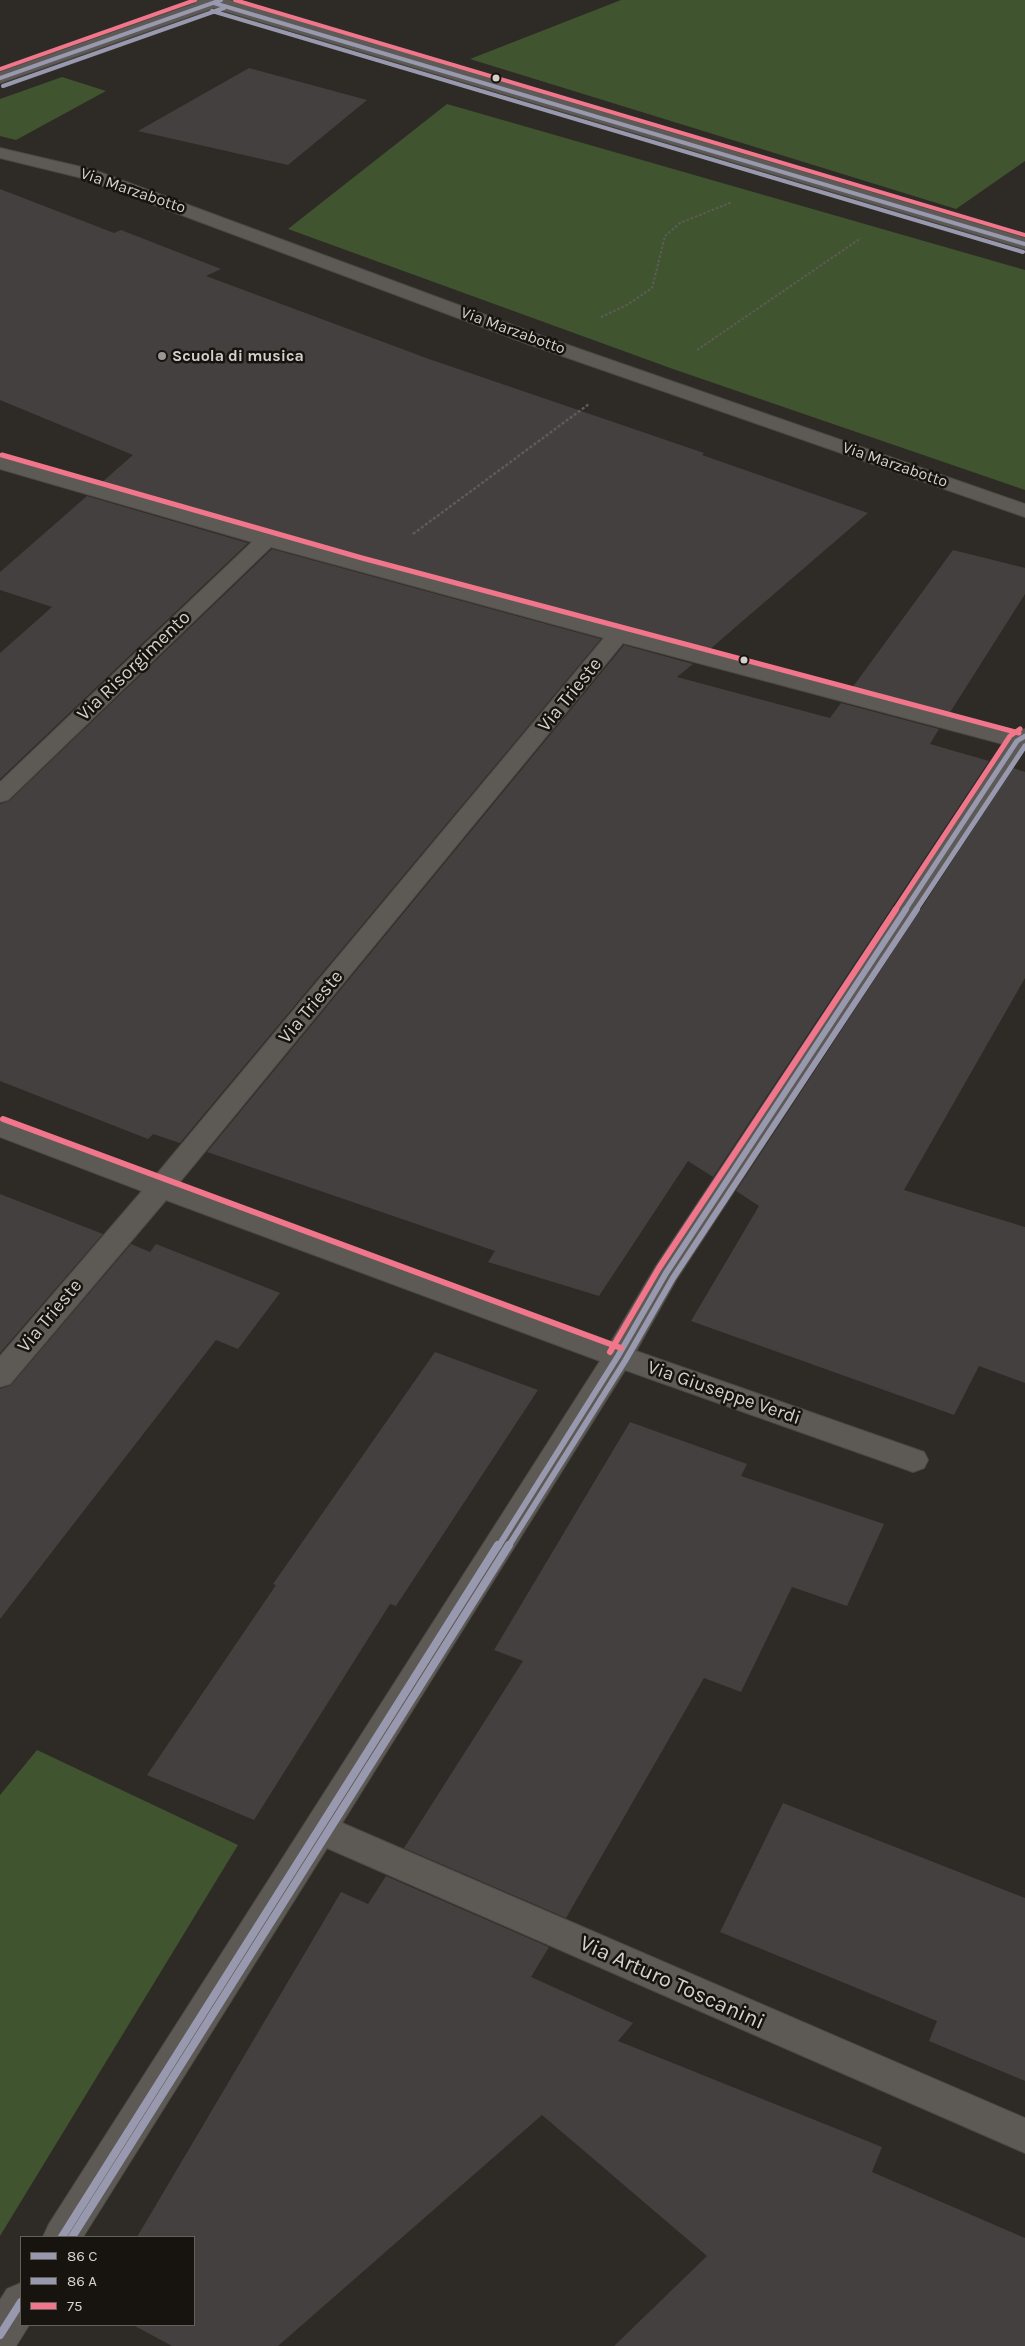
<!DOCTYPE html>
<html>
<head>
<meta charset="utf-8">
<style>
	body { margin:0 }
	#map { position:relative; width:1025px; height:2346px; overflow:hidden; background:#2e2a26; font-family:Karla,sans-serif }
	canvas { display:block }
	.legend { position:absolute; left:20px; top:2236px; width:175px; height:90px; box-sizing:border-box; background:#17130f; border:1px solid #635f5a; margin:0; padding:6px 9px; list-style:none; font-size:15px; color:#d6d0cb }
	.legend li { display:flex; align-items:center; gap:10px; height:25px }
	.legend b { width:25px; border:1px solid #635f5a }
</style>
</head>
<body>
<div id="map">
<canvas width="1025" height="2346"></canvas>
<ul class="legend">
<li><b style="height:6px;background:#9898af"></b>86 C</li>
<li><b style="height:6px;background:#9898af"></b>86 A</li>
<li><b style="height:6px;background:#f1768b"></b>75</li>
</ul>
</div>
<script>
const g = document.querySelector('canvas').getContext('2d');
g.lineJoin = 'round';
function fillPath(path, color) {
  g.fillStyle = color;
  g.fill(path, 'evenodd');
}
function shape(rows) {
  const path = new Path2D();
  for (const r of rows) {
    path.moveTo(r[0], r[1]);
    for (let i = 2; i < r.length; i += 2) path.lineTo(r[i], r[i + 1]);
  }
  return path;
}
function stroke(path, color, width, dash) {
  g.strokeStyle = color;
  g.lineWidth = width;
  g.lineCap = dash ? 'butt' : 'round';
  g.setLineDash(dash || []);
  g.stroke(path);
}
function drawText(font, color, halo, rows, align = 'center') {
  g.font = font + ' Karla,sans-serif';
  g.lineWidth = 5;
  g.setLineDash([]);
  g.textBaseline = 'middle';
  g.strokeStyle = halo;
  g.fillStyle = color;
  for (const [text, x, y, turn = 0] of rows) {
    g.save();
    g.translate(x, y);
    g.rotate((+turn || 0) * Math.PI / 180);
    g.textAlign = isNaN(turn) ? turn : align;
    if (halo) g.strokeText(text, 0, 0);
    g.fillText(text, 0, 0);
    g.restore();
  }
}
fillPath(shape([
	[621,0,1025,0,1025,161,956,209,470,59],
	[62,77,106,91,16,140,0,136,0,99],
	[447,104,1025,270,1025,490,673,369,288,229],
	[37,1750,238,1845,0,2236,0,1795]
]), '#40542f');
fillPath(shape([
	[249,68,367,100,288,165,138,131],
	[0,189,114,233,121,230,221,269,206,276,429,359,704,453,702,455,868,513,709,650,368,559,101,483,133,455,0,400],
	[87,496,248,543,0,779,0,653,52,607,0,590,0,572],
	[272,549,601,639,180,1143,153,1134,148,1139,0,1081,0,804,9,801],
	[953,550,1025,568,1025,594,949,714,852,688],
	[624,645,693,664,677,677,830,718,841,703,939,729,930,744,989,761,713,1177,688,1161,599,1296,488,1262,495,1251,207,1152],
	[1013,768,1025,772,1025,978,904,1190,1025,1227,1025,1383,979,1366,954,1415,691,1321,759,1206,736,1191],
	[0,1194,103,1234,0,1353],
	[131,1244,150,1252,156,1244,280,1293,238,1349,216,1340,0,1619,0,1389,11,1385],
	[435,1352,538,1390,396,1606,390,1604,254,1820,147,1775,276,1585,273,1584],
	[630,1422,747,1464,741,1476,884,1524,847,1606,792,1587,741,1692,704,1678,566,1918,404,1848,523,1661,494,1650],
	[783,1803,1025,1898,1025,2081,929,2041,937,2021,720,1932],
	[386,1876,549,1947,531,1977,633,2023,618,2041,882,2147,872,2172,1025,2238,1025,2346,614,2346,707,2256,542,2115,278,2346,172,2346,133,2325,194,2325,194,2237,137,2237,341,1892,368,1904]
]), '#43403f');
const minor = shape([
	[193,0,229,0,1025,238,1025,249,214,8,0,83,0,72,196,3,193,0],
	[0,148,94,170,542,336,1025,504,1025,517,528,344,82,178,0,158,0,148],
	[0,457,275,534,368,561,1014,733,1025,729,1025,746,676,1280,636,1351,924,1452,928,1460,924,1468,913,1472,902,1468,625,1370,342,1823,1025,2118,1025,2153,327,1848,83,2237,43,2237,49,2224,600,1361,166,1200,10,1384,0,1387,0,1356,142,1191,0,1137,0,1118,156,1175,604,638,271,547,8,800,0,802,0,782,252,542,0,469,0,457],
	[623,643,1003,744,656,1266,611,1342,179,1183,623,643],
	[21,2283,21,2325,29,2325,16,2346,0,2346,0,2300,7,2289,21,2283]
]);
stroke(minor, '#4c4844', 2);
stroke(shape([
	[601,317,627,305,652,288,665,236,680,223,732,202],
	[697,350,861,238]
]), '#5e5b58', 2, [2.5, 2]);
stroke(shape([
	[413,534,589,404]
]), '#5e5b58', 2.5, [3, 2]);
fillPath(minor, '#5d5a56');
stroke(shape([
	[214,3,1025,244],
	[0,78,221,0]
]), '#9898af', 4);
stroke(shape([
	[905,910,1017,741,1025,736]
]), '#9898af', 5);
stroke(shape([
	[498,1547,618,1356,666,1273,906,909]
]), '#9898af', 6);
stroke(shape([
	[62,2237,498,1545],
	[0,2335,21,2302]
]), '#9898af', 8);
stroke(shape([
	[212,11,1023,252],
	[3,86,224,8]
]), '#9898af', 4);
stroke(shape([
	[916,910,1025,746]
]), '#9898af', 5);
stroke(shape([
	[508,1547,625,1361,673,1278,917,909]
]), '#9898af', 6);
stroke(shape([
	[72,2237,509,1545]
]), '#9898af', 8);
stroke(shape([
	[235,0,1025,235],
	[0,69,195,0]
]), '#f1768b', 4);
stroke(shape([
	[2,455,362,558,1019,733],
	[895,910,1010,736,1020,729]
]), '#f1768b', 5);
stroke(shape([
	[3,1119,621,1348],
	[610,1352,659,1268,896,909]
]), '#f1768b', 6);
for (const [x, y, r, color] of [
	[496,78,4.5,"#d6d0cb"],
	[162,356,5,"#9b9691"],
	[744,660,4.5,"#d6d0cb"]
]) {
  const dot = new Path2D();
  dot.arc(x, y, r, 0, 2 * Math.PI);
  g.fillStyle = color;
  g.fill(dot);
  stroke(dot, '#17130f', 2);
}
drawText('16px', '#d6d0cb', '#17130f', [
	["Via Marzabotto",133,191,19],
	["Via Marzabotto",513,331,20],
	["Via Marzabotto",895,465,19]
]);
drawText('bold 16px', '#d6d0cb', '#17130f', [
	["Scuola di musica",172,356]
], 'left');
drawText('19px', '#d6d0cb', '#17130f', [
	["Via Risorgimento",134,666,-44],
	["Via Trieste",570,695,-51],
	["Via Trieste",311,1007,-50],
	["Via Trieste",50,1316,-50],
	["Via Giuseppe Verdi",724,1393,19]
]);
drawText('22px', '#d6d0cb', '#17130f', [
	["Via Arturo Toscanini",672,1983,24]
]);
</script>
</body>
</html>
